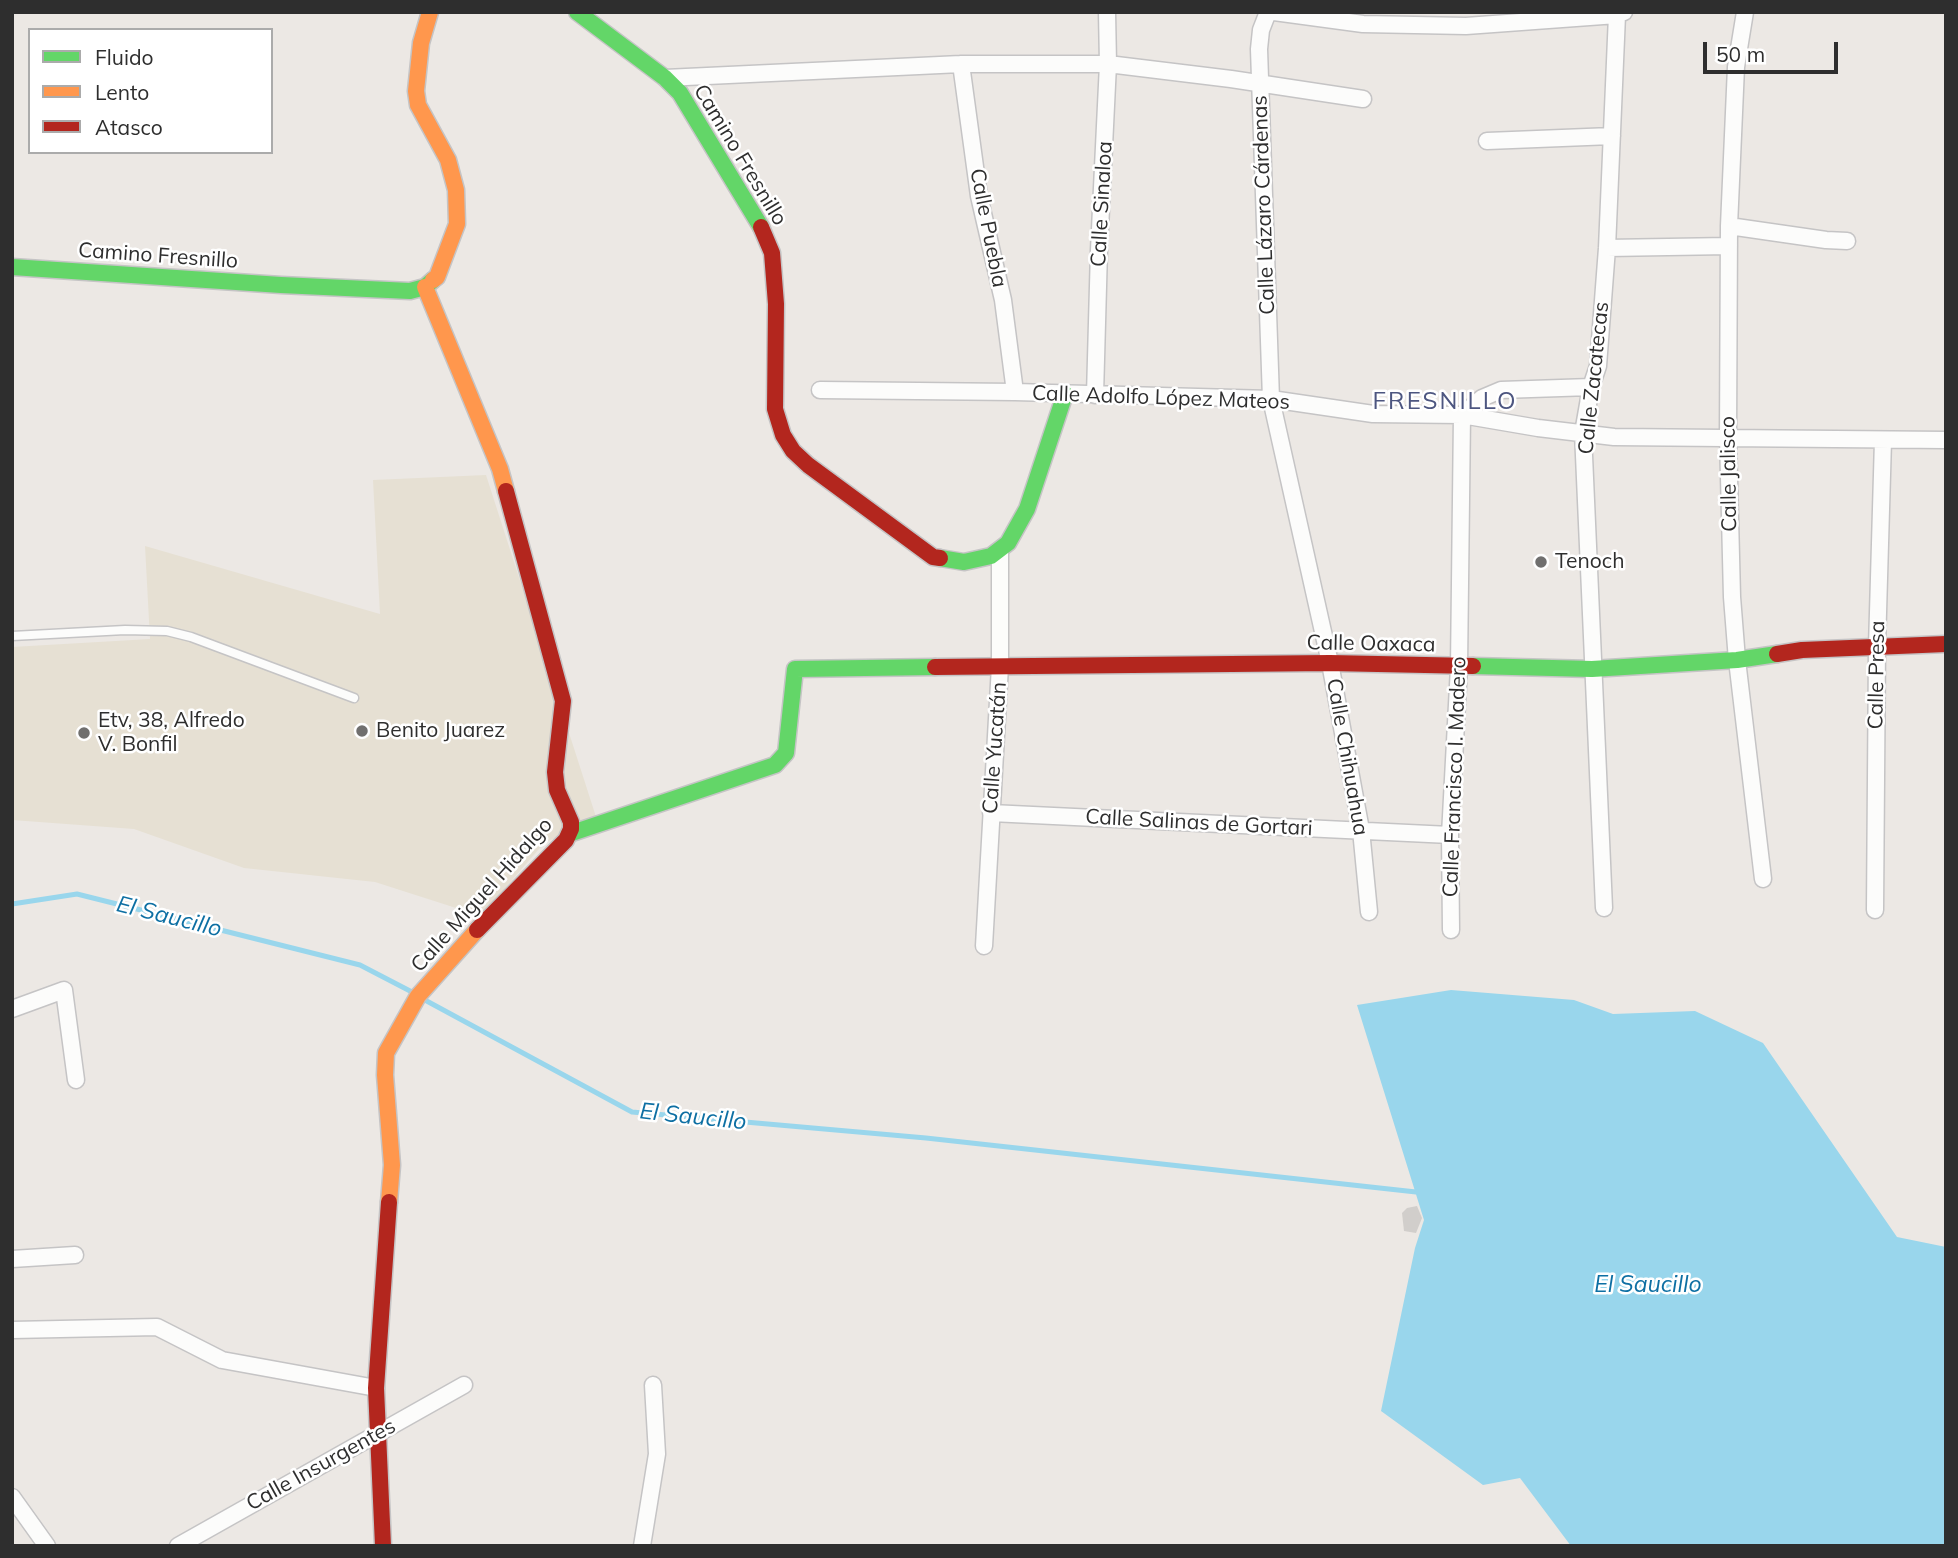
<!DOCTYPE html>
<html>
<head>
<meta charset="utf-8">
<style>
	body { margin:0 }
	#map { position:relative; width:1958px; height:1558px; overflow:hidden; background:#ece8e4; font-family:Mulish,sans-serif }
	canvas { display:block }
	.frame { position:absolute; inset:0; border:14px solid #2e2e2e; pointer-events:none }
	.legend { position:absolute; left:28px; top:28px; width:245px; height:126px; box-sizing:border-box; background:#fff; border:2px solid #ababab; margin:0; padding:9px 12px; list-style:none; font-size:21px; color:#2e2e2e }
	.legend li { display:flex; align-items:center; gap:14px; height:35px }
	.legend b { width:35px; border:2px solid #ababab }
	.scale { position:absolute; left:1703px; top:42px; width:135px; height:32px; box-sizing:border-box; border:4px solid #2e2e2e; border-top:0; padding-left:9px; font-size:21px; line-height:24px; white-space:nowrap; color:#2e2e2e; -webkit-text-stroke:5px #fff; paint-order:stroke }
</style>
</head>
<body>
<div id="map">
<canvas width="1958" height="1558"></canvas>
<div class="frame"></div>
<ul class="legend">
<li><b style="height:9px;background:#63d668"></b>Fluido</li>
<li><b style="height:9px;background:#ff974d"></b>Lento</li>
<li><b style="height:9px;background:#b3261e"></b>Atasco</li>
</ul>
<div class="scale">50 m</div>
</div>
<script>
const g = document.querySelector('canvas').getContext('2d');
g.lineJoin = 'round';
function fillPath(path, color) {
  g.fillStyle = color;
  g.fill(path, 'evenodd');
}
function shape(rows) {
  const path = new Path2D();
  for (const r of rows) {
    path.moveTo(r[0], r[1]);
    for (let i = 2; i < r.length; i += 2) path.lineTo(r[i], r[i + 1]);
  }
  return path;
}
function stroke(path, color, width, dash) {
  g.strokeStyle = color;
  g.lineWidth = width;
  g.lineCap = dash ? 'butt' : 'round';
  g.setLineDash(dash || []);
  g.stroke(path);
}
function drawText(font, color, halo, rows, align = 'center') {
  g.font = font + ' Mulish,sans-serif';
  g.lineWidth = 5;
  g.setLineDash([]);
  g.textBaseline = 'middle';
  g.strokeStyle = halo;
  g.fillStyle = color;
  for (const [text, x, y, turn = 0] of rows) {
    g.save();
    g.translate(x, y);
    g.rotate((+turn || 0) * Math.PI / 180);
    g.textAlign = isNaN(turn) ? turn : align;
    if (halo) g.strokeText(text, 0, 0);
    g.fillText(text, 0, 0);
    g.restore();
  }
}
fillPath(shape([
	[486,475,598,823,545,842,481,916,375,882,244,868,134,829,12,820,12,647,150,639,145,546,380,614,373,480]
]), '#e6e0d3');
fillPath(shape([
	[1451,990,1574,1000,1613,1014,1695,1011,1763,1043,1897,1237,1946,1247,1946,1546,1571,1546,1520,1478,1483,1485,1381,1411,1415,1248,1424,1220,1357,1005]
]), '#99d6ec');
stroke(shape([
	[12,904,77,894,360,965,412,992],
	[423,999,632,1112,926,1138,1416,1192]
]), '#99d6ec', 5);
fillPath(shape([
	[1417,1206,1422,1218,1416,1233,1404,1231,1402,1213,1407,1208]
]), '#d1cecb');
const lane = shape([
	[12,636,125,630,167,631,191,637,354,698]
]);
const street = shape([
	[1268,12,1261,30,1259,49,1271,399,1330,663,1361,830,1369,912],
	[1274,12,1363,24,1466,26,1617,15,1624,12],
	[1745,12,1736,67,1729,226,1728,437,1732,597,1737,660,1763,879],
	[961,64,979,196,1003,300,1015,392],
	[665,78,961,64,1108,64,1231,79,1363,99],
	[1487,141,1612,136],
	[1729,226,1826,240,1847,241],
	[1607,248,1729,246],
	[820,390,1015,392,1271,399,1373,414,1462,415,1538,428,1614,437,1946,440],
	[1095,395,1099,250,1108,64,1107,12],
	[991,813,1450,835],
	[1604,908,1583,433,1591,387,1598,366,1607,248,1617,15],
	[1875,910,1877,647,1883,440],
	[1451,930,1450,835,1459,667,1462,415,1482,398,1501,390,1591,387],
	[984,946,1000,666,1000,550],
	[12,1009,64,990,76,1080],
	[12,1259,75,1255],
	[12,1330,157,1327,222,1360,376,1388],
	[12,1497,47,1546],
	[178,1546,464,1385],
	[642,1546,657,1454,653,1385]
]);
const fast = shape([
	[577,12,665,78,680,93,761,227],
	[12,267,281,285,410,291,425,287,433,280],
	[940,558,964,562,991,556,1008,543,1027,509,1065,394],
	[1473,666,1592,669,1737,660,1777,654],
	[569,834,775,765,786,753,795,669,935,667]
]);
const slow = shape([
	[430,12,421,43,416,91,418,105,448,160,456,190,457,224,437,277,433,280],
	[425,287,500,469,506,491],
	[389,1202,392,1165,385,1075,386,1053,418,996,477,930]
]);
const jam = shape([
	[761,227,772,253,776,304,775,409,783,435,793,451,808,465,933,557,940,558],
	[1777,654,1802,650,1946,644],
	[935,667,1330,663,1473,666],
	[477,930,566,840,571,829,571,822,557,790,555,772,563,701,506,491],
	[383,1546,376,1388,389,1202]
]);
stroke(lane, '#c5c4c5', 11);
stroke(street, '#c5c4c5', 19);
stroke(fast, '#c5c4c5', 19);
stroke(slow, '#c5c4c5', 19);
stroke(jam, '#c5c4c5', 19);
stroke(lane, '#fcfcfb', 8);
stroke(street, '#fcfcfb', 16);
stroke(fast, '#63d668', 16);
stroke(slow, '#ff974d', 16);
stroke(jam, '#b3261e', 16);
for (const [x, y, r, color] of [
	[1541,562,7,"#706f6e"],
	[362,731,7,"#706f6e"],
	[84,733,7,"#706f6e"]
]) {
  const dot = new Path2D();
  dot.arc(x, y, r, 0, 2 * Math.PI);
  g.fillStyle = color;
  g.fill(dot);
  stroke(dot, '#fff', 2.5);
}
drawText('21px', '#2e2e2e', '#fff', [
	["Camino Fresnillo",740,155,59],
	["Calle Sinaloa",1102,204,-87],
	["Calle Lázaro Cárdenas",1264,205,-92],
	["Calle Puebla",988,228,79],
	["Camino Fresnillo",158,256,4],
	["Calle Zacatecas",1594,378,-84],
	["Calle Adolfo López Mateos",1161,398,2],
	["Calle Jalisco",1729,474,-91],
	["Calle Oaxaca",1371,644,1],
	["Calle Presa",1877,675,-89],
	["Calle Yucatán",995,748,-86],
	["Calle Chihuahua",1347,757,80],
	["Calle Francisco I. Madero",1455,777,-88],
	["Calle Salinas de Gortari",1199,823,3],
	["Calle Miguel Hidalgo",482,895,-48],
	["Calle Insurgentes",321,1465,-29]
]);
drawText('21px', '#2e2e2e', '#fff', [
	["Tenoch",1555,562],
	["Etv, 38, Alfredo",98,721],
	["V. Bonfil",98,745],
	["Benito Juarez",376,731]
], 'left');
drawText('italic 23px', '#0d6fa3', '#fff', [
	["El Saucillo",169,917,14],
	["El Saucillo",693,1117,6],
	["El Saucillo",1648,1285]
]);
g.letterSpacing = '2px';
drawText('24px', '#4d5680', '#fff', [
	["FRESNILLO",1445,402]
]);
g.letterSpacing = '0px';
</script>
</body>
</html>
